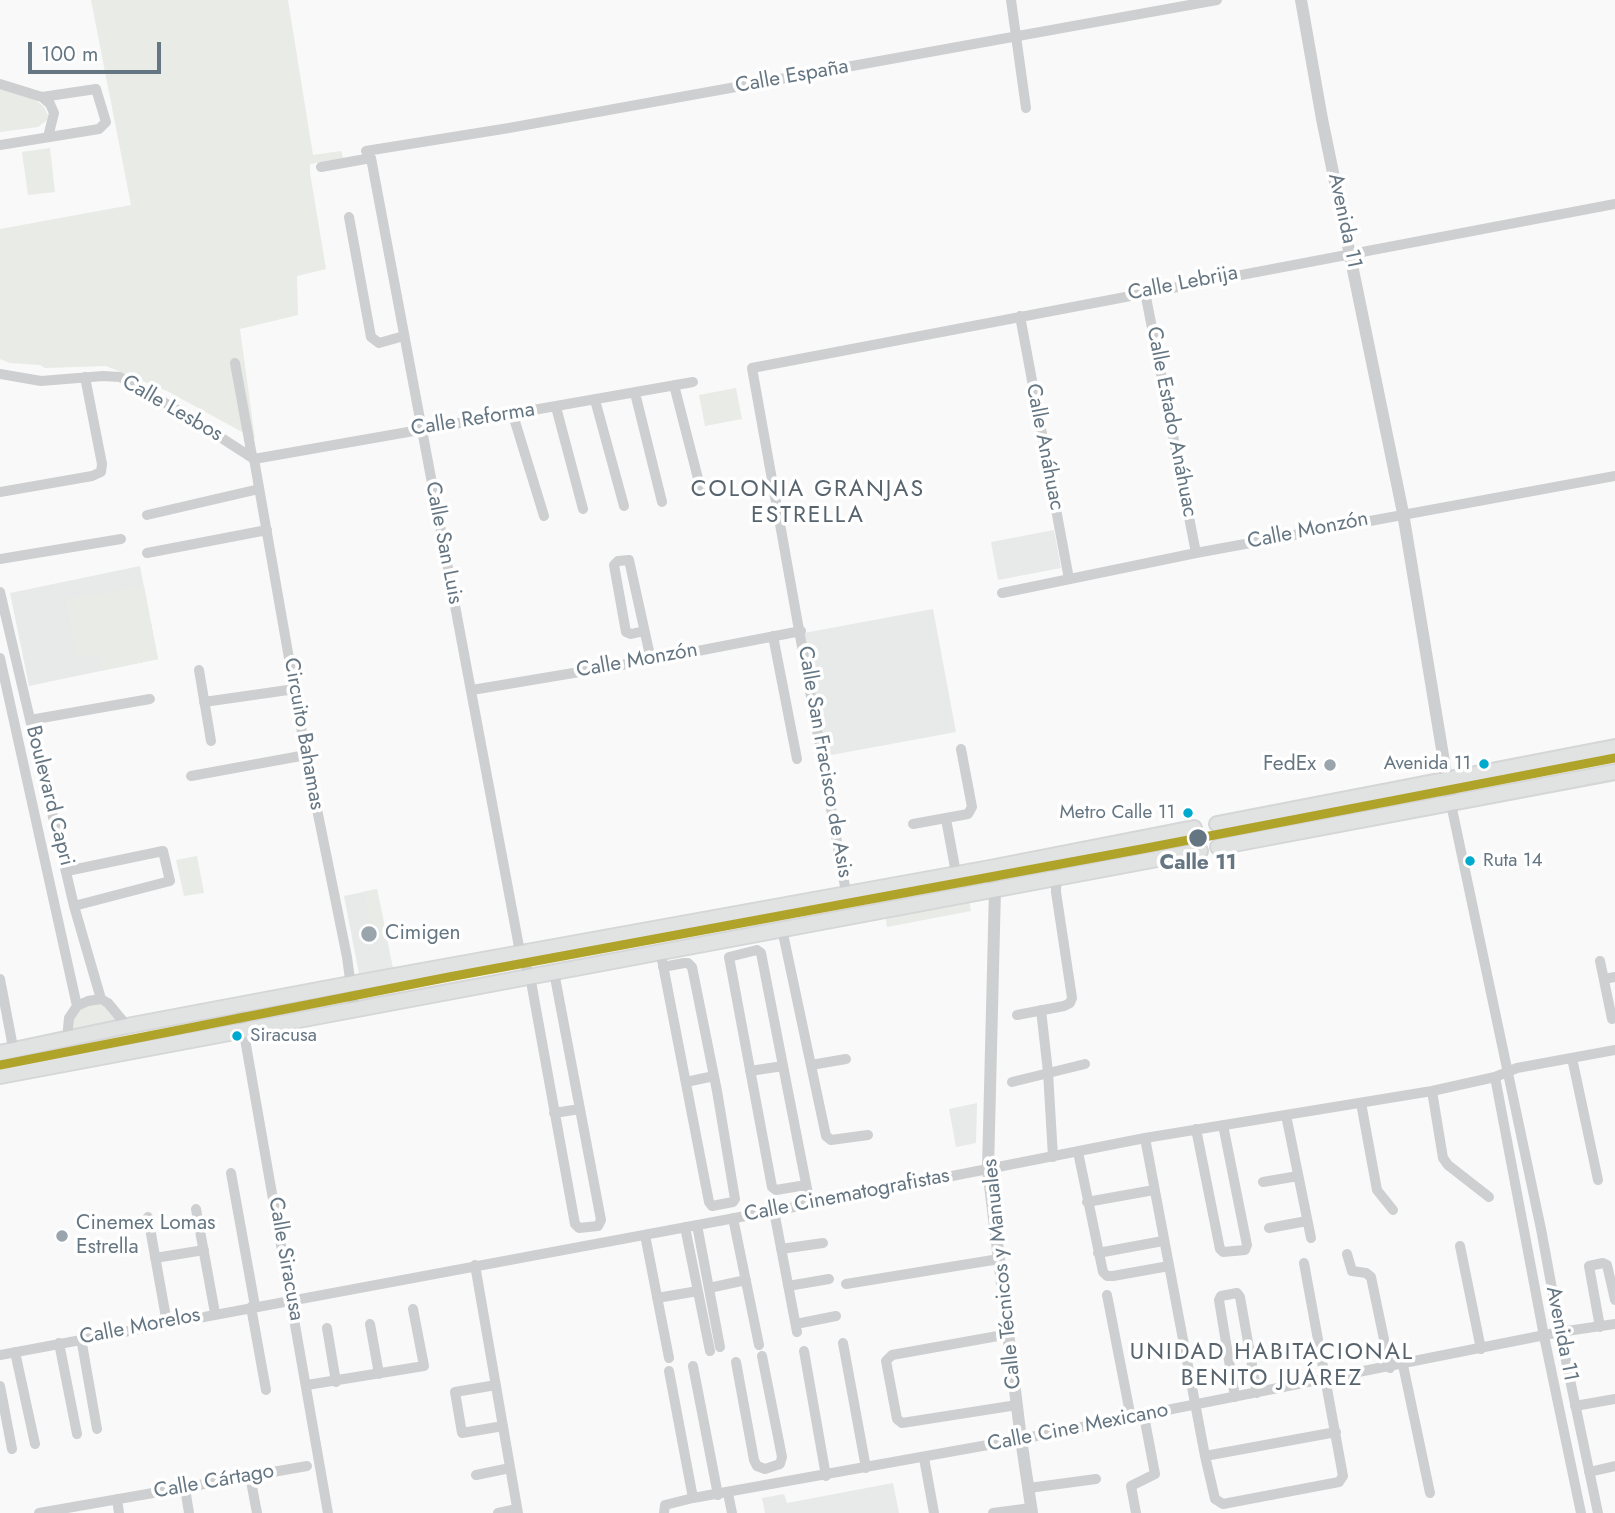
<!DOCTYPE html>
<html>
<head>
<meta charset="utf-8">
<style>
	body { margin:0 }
	#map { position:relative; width:1615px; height:1513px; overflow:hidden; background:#f9f9f9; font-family:Jost,sans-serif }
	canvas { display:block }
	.scale { position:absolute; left:28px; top:42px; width:133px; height:32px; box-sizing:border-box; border:4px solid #657683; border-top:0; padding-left:9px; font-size:21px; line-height:24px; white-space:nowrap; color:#657683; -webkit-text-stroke:5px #fff; paint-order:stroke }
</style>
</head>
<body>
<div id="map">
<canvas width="1615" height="1513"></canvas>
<div class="scale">100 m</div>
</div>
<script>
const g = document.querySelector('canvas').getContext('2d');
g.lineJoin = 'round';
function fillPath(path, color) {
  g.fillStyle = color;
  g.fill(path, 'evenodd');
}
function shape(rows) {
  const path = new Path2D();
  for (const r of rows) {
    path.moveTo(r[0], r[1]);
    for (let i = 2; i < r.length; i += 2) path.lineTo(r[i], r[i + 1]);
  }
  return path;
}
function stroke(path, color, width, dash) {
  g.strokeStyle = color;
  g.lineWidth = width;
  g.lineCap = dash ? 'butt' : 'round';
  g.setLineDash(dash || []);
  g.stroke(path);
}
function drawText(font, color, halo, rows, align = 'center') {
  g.font = font + ' Jost,sans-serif';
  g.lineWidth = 7;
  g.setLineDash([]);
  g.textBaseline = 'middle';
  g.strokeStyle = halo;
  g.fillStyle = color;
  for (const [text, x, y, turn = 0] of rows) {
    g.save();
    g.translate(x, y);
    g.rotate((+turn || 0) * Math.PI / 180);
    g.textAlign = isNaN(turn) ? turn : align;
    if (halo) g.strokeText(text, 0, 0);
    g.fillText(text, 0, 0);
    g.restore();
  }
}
fillPath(shape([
	[1054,530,1061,568,998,580,991,542],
	[140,566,158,659,29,686,10,593],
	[933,609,956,732,826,756,804,633],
	[377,889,394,973,360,979,344,896],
	[977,1103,976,1143,956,1147,949,1109],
	[893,1483,899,1513,765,1513,762,1498,784,1494,787,1503]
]), '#e8e9e9');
fillPath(shape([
	[91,0,288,0,313,155,341,151,343,158,310,164,310,173,326,269,297,276,298,315,240,329,255,439,167,391,106,366,45,368,40,365,10,363,0,359,0,229,131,205],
	[0,88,34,98,44,107,48,115,47,120,38,127,0,132],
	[50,148,55,192,28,195,22,152],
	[736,388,742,419,705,426,699,395],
	[144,586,158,659,101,671,99,655,78,659,65,600],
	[197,856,204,893,184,896,176,860],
	[377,889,387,937,373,939,364,892],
	[969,898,971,911,887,927,885,914],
	[97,1003,106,1007,121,1025,71,1034,70,1026,80,1008]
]), '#e8ebe6');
const secondary = shape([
	[1217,824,1615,747],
	[1218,847,1615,772],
	[0,1053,127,1026,350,984,990,868,1194,828],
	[0,1076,1200,851]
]);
stroke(secondary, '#d5d6d7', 18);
stroke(shape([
	[1011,0,1026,108],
	[0,84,42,97,96,89,106,122,99,129,0,145],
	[42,97,50,104,54,113,48,137],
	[366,151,509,128,1217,0],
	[321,167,371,158,520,952,530,976,575,1224,579,1228,598,1226,601,1220,554,972],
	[349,217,371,337,379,343,404,336],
	[1145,292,1196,553],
	[1020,316,1069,579],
	[235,363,252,456],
	[0,374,41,381,103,376,120,377,186,415,254,459],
	[674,385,702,494],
	[635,393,662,502],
	[595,400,624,506],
	[556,407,583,509],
	[513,415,544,516],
	[254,459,306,755,347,957,354,1009],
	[254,459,693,382],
	[0,492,92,476,101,472,102,464,85,377],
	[147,515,259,489],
	[147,553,267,530],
	[0,559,121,539],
	[0,592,74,906,101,999],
	[1002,593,1196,553,1615,476],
	[644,631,631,634,626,632,614,565,618,561,629,560,651,660],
	[773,636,797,759],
	[0,658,77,1006],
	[199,670,211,741],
	[472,690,651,660,801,631],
	[204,702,295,689],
	[30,720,150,699],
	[191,776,306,755],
	[1451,804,1541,1229,1560,1332,1598,1513],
	[946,819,956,873],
	[913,824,968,814,972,807,961,749],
	[67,871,163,851,170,881,74,906],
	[846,892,752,368,1615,204],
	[782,929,826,1136,831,1140,868,1135],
	[661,951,662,960,709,1202,712,1206,733,1202,735,1199,717,1091,692,967,688,963,684,963,663,967],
	[1600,961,1612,1019],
	[0,979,12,1042],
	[1604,979,1615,977],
	[239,1005,328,1513],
	[1041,1010,1048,1072,1053,1157],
	[1017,1015,1064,1006,1070,1003,1072,998,1056,892,1057,854],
	[67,1039,69,1018,77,1006,88,1001,101,999,108,1003,127,1026],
	[1572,1058,1598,1180],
	[811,1065,846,1059],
	[750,1071,783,1066],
	[1495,1077,1544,1336,1581,1513],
	[686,1082,714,1076],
	[1012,1082,1085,1064],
	[1432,1091,1443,1158,1448,1165,1489,1197],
	[1361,1103,1377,1190,1393,1210],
	[554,1113,580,1109],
	[1286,1115,1311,1238],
	[1196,1129,1220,1249,1223,1252,1245,1250,1247,1245,1223,1125],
	[1145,1138,1205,1456,1215,1499,1223,1504,1339,1482,1343,1476,1304,1263],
	[1078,1152,1103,1272,1107,1276,1113,1276,1169,1266],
	[231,1173,255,1306],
	[1263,1182,1298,1176],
	[806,1185,776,1190,772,1187,729,957,757,950,761,953,810,1204],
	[1087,1202,1154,1190],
	[196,1209,215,1313],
	[774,1211,797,1332],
	[148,1217,167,1323],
	[733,1218,759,1345],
	[697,1225,720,1347],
	[685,1227,710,1351],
	[1269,1228,1307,1221],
	[645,1235,669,1358],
	[1460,1246,1481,1349],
	[781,1249,823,1243],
	[1098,1253,1163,1241],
	[1347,1254,1352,1271,1366,1273,1371,1277,1390,1368],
	[155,1258,204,1250],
	[475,1265,518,1513],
	[846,1284,999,1259],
	[788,1286,829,1279],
	[709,1288,746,1280],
	[1107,1295,1131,1418],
	[657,1298,698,1291],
	[251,1307,266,1390],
	[370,1324,379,1374],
	[796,1324,836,1316],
	[1600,1327,1589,1266,1603,1263,1607,1265,1615,1300],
	[327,1328,336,1382],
	[1009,1334,892,1355,886,1361,897,1419,902,1423,1017,1405],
	[81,1338,97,1429],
	[59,1343,77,1434],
	[843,1343,866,1468],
	[804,1351,826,1476],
	[15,1352,35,1444],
	[0,1355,810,1204,1145,1138,1432,1091,1495,1077,1517,1068,1615,1050],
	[736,1362,754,1460,757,1466,765,1469,780,1464,782,1457,762,1356],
	[1403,1365,1430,1493],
	[693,1366,718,1495],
	[669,1371,693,1498],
	[307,1385,424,1366,413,1309],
	[496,1385,455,1392,462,1433,503,1426],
	[0,1386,12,1449],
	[1235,1397,1219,1300,1221,1296,1237,1293,1240,1297,1257,1393],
	[1575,1406,1615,1399],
	[1205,1456,1336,1432],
	[924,1458,934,1513],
	[1589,1472,1615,1466],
	[476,1475,510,1468],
	[250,1476,257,1513],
	[185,1488,189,1513],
	[1029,1488,1096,1479],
	[728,1493,732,1513],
	[117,1499,119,1513],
	[39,1513,307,1466],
	[498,1513,517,1509],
	[664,1513,665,1505,693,1498,1021,1439,1560,1332,1615,1324],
	[993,1513,1031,1508],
	[1136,1513,1131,1486,1155,1474,1144,1416]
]), '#cecfd0', 10);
stroke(shape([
	[1301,0,1322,119,1403,513,1451,804],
	[990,868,995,889,988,1169,1021,1439,1032,1513]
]), '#cecfd0', 12);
stroke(secondary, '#e1e2e2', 14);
stroke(shape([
	[0,1065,449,977,1147,848,1615,758]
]), '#b0a32a', 9);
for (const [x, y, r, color] of [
	[1484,764,6,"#00a9ce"],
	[1330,765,7,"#99a4ac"],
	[1188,813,6,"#00a9ce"],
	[1198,838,10,"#657683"],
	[1470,861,6,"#00a9ce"],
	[369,934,9,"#99a4ac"],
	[237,1036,6,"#00a9ce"],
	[62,1236,7,"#99a4ac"]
]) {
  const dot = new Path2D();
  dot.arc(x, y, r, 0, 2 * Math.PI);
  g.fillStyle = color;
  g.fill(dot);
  stroke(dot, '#fff', 2.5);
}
drawText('19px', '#657683', '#fff', [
	["Avenida 11",1471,764],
	["Metro Calle 11",1175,813],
	["Ruta 14",1483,861,"left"],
	["Siracusa",250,1036,"left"]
], 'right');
drawText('21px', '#657683', '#fff', [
	["Calle España",792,77,-10],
	["Avenida 11",1344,221,78],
	["Calle Lebrija",1183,284,-11],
	["Calle Lesbos",172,409,30],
	["Calle Reforma",473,420,-9],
	["Calle Estado Anáhuac",1171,422,79],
	["Calle Anáhuac",1044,447,79],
	["Calle Monzón",1308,531,-11],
	["Calle San Luis",443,543,79],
	["Calle Monzón",637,661,-10],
	["Circuito Bahamas",303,734,80],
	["Calle San Fracisco de Asis",824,762,80],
	["Boulevard Capri",49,796,76],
	["Calle Cinematografistas",847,1196,-11],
	["Calle Siracusa",285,1259,80],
	["Calle Técnicos y Manuales",1003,1274,-96],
	["Calle Morelos",140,1327,-11],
	["Avenida 11",1561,1334,79],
	["Calle Cine Mexicano",1078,1428,-11],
	["Calle Cártago",214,1482,-10]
]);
drawText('21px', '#657683', '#fff', [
	["FedEx",1316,765,"right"],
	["Cimigen",385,934],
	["Cinemex Lomas",76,1224],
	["Estrella",76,1248]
], 'left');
drawText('bold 21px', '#657683', '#fff', [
	["Calle 11",1198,864]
]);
g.letterSpacing = '2px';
drawText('23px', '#57646e', '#fff', [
	["COLONIA GRANJAS",808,490],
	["ESTRELLA",808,516],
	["UNIDAD HABITACIONAL",1272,1353],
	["BENITO JUÁREZ",1272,1379]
]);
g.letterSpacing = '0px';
</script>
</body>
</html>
